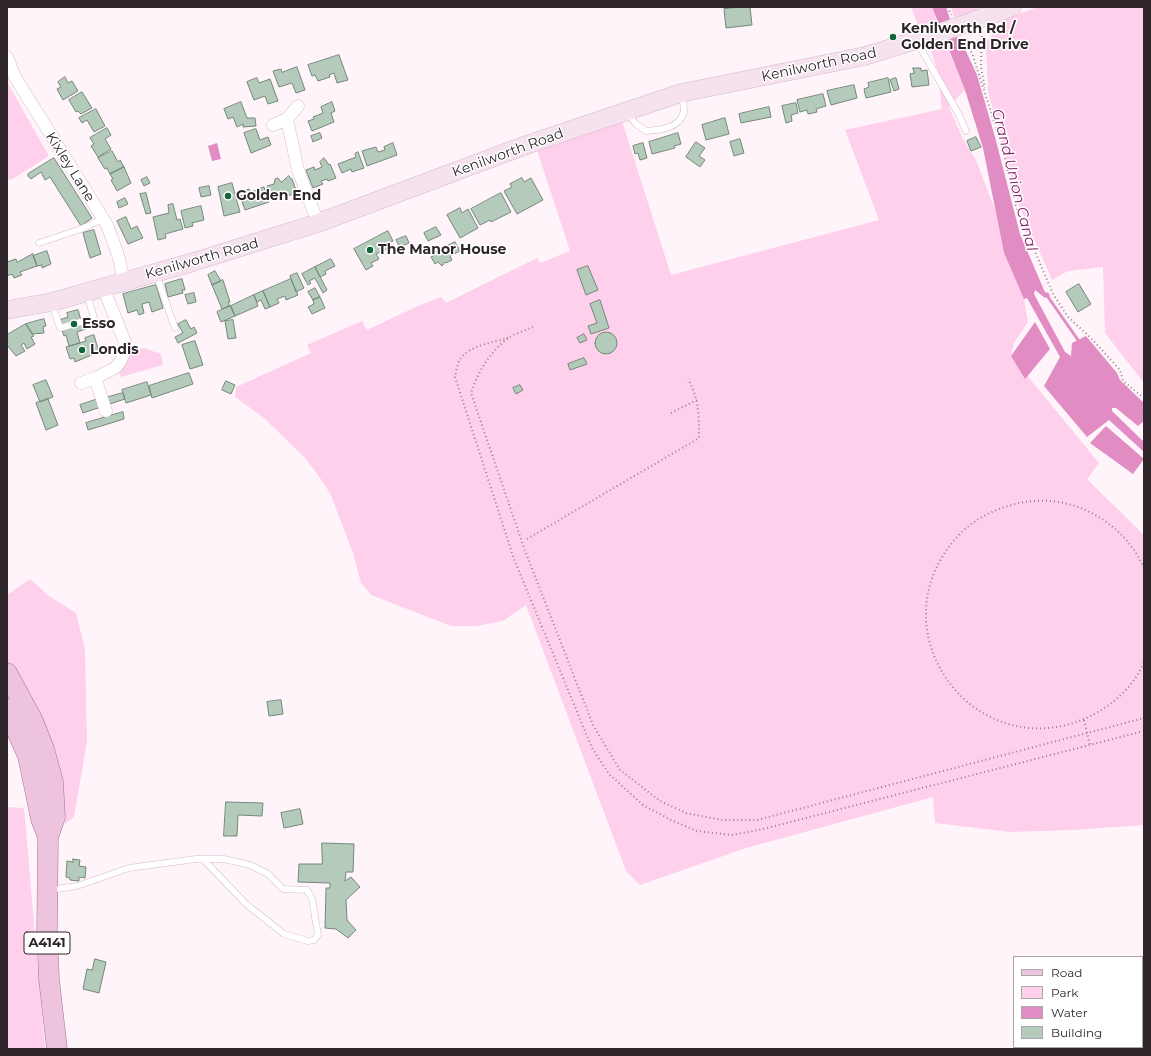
<!DOCTYPE html>
<html>
<head>
<meta charset="utf-8">
<style>
	body { margin:0 }
	#map { position:relative; width:1151px; height:1056px; overflow:hidden; background:#fef4fa; font-family:Montserrat,sans-serif }
	canvas { display:block }
	.frame { position:absolute; inset:0; border:8px solid #2e252a; pointer-events:none }
	.legend { position:absolute; left:1013px; top:956px; width:130px; height:92px; box-sizing:border-box; background:#fff; border:1px solid #aba8aa; margin:0; padding:5px 7px; list-style:none; font-size:12px; color:#2e252a }
	.legend li { display:flex; align-items:center; gap:8px; height:20px }
	.legend b { width:20px; border:1px solid #aba8aa }
</style>
</head>
<body>
<div id="map">
<canvas width="1151" height="1056"></canvas>
<div class="frame"></div>
<ul class="legend">
<li><b style="height:5px;background:#eec3de"></b>Road</li>
<li><b style="height:11px;background:#fed0ec"></b>Park</li>
<li><b style="height:11px;background:#e18cc3"></b>Water</li>
<li><b style="height:11px;background:#b4caba"></b>Building</li>
</ul>
</div>
<script>
const g = document.querySelector('canvas').getContext('2d');
g.lineJoin = 'round';
function fill(path, color) { g.fillStyle = color; g.fill(path, 'evenodd'); }
function stroke(path, color, width, dash) { g.strokeStyle = color; g.lineWidth = width; g.lineCap = dash ? 'butt' : 'round'; g.setLineDash(dash || []); g.stroke(path); }
function label(font, color, halo, rows, align = 'center') {
  g.font = font + ' Montserrat,sans-serif'; g.lineWidth = 3; g.setLineDash([]); g.textBaseline = 'middle'; g.strokeStyle = halo; g.fillStyle = color; for (const [text, x, y, turn = 0] of rows) {
    g.save(); g.translate(x, y); g.rotate((+turn || 0) * Math.PI / 180); g.textAlign = isNaN(turn) ? turn : align; if (halo) g.strokeText(text, 0, 0); g.fillText(text, 0, 0); g.restore();
  }
}
fill(new Path2D(`
	M911,7h21l5,16 -17,8z
	M951,7h26l3,6 -25,8z
	M1038,7h106v376l-39,-50 -2,-66 -35,4 -16,9 -34,-77 -30,-112 -2,-48 19,-24z
	M945,41l20,49 -16,17 13,30 14,23 19,50 9,43 20,46 4,23 -14,21 -3,13 88,107 -12,16 57,56v290l-72,5 -62,2 -75,-9 -2,-26 -187,51 -106,37 -14,-14 -100,-266 -23,16 -26,5h-26l-80,-31 -10,-12 -8,-30 -23,-60 -14,-21 -13,-16 -39,-38 -29,-21 1,-10 75,-34 -4,-8 55,-24 5,9 51,-24 23,-9 5,6 91,-45 3,5 30,-12 -34,-104 86,-26 49,154 208,-55 -34,-90 97,-21 -4,-36 -9,-29z
	M7,82l42,74 -38,24 -4,-1z
	M144,348l17,6 2,11 -42,12 -2,-6 13,-20z
	M30,579l19,17 27,17 9,36 2,92 -13,76 -9,7 -7,-53 -17,-43 -34,-66v-67z
	M7,807l17,1 21,241h-38z`), '#fed0ec');
fill(new Path2D(`
	M932,7h14l9,27 10,15 12,26 18,62 25,97 24,56 2,3 2,-1 2,4 -5,2 -10,-8 -1,4 31,58 6,4 1,-13 14,-7 31,37 3,7 24,23v18l-6,5 -22,-18h-4v3l32,31v10l-35,-32 -22,17 -43,-51 16,-29 -33,-59 -3,1 -20,-46 -21,-105 -18,-58z
	M217,143l4,16 -9,2 -4,-15z
	M1035,322l15,27 -25,30 -14,-23z
	M1106,426l38,33 -11,15 -43,-31z`), '#e18cc3');
stroke(new Path2D(`
	M1048,297l30,43`), '#e18cc3', 3);
const building = new Path2D(`
	M741,7h9l2,18 -26,3 -2,-19z
	M339,55l9,25 -11,3 -3,-10 -5,2 1,2 -12,4 -3,-6 -3,1 -4,-11z
	M297,67l8,23 -9,3 -4,-10 -13,4 -6,-16 8,-2 1,3z
	M913,68h8v3l6,-1 2,15 -17,2 -2,-13 4,-1z
	M65,77l3,6 4,-2 6,10 -15,9 -6,-11 4,-2 -3,-5z
	M257,78l2,5 11,-4 8,22 -10,3 -3,-8 -11,4 -7,-18z
	M888,78l3,14 -25,6 -2,-9 5,-2 -1,-4z
	M896,78l3,11 -5,2 -4,-11z
	M854,85l3,13 -26,7 -4,-14z
	M82,92l10,16 -11,6 -3,-3 -2,1 -7,-12z
	M823,94l3,12 -10,3 1,3 -9,2 -1,-4 -7,2 -3,-12z
	M241,102l6,16h8l1,8 -13,1v-3l-6,3 -4,-10 -5,2 -4,-10z
	M332,102l3,9 -4,2 3,9 -22,9 -4,-10 6,-2 -1,-2 10,-4 -2,-6z
	M796,103l2,10 -7,2 1,6 -6,2 -4,-17z
	M769,107l2,10 -30,6 -2,-9z
	M96,109l9,17 -11,6 -7,-12 -5,3 -3,-5z
	M725,118l4,16 -23,6 -4,-15z
	M107,128l4,7 -6,4 6,10 -13,8 -7,-11 3,-2 -4,-6z
	M256,129l4,11 8,-3 3,8 -20,8 -7,-20z
	M320,133l2,5 -9,4 -2,-6z
	M678,133l3,11 -7,2 1,2 -23,6 -3,-12z
	M976,137l5,10 -10,4 -4,-10z
	M740,139l4,14 -10,3 -4,-14z
	M696,142l9,6 -6,8 6,4 -5,7 -14,-10z
	M393,143l4,12 -30,11 -5,-15 14,-4 2,5 7,-2 -1,-3z
	M643,143l4,15 -7,2 -2,-7 -3,1 -2,-8z
	M112,151l6,11 2,-2 4,7 -14,7 -3,-6 -2,1 -7,-11z
	M358,152l6,16 -12,4 -1,-3 -9,4 -4,-9 18,-7 -1,-3z
	M54,158l38,60 -11,8 -31,-49 -5,3 -4,-8 -10,7 -3,-3v-2z
	M324,158l5,7 1,-1 6,14 -8,3 -1,-2 -6,2 2,3 -10,4 -7,-18 8,-3 1,3 7,-3 -2,-5z
	M124,167l7,16 -14,8 -6,-11 2,-1 -3,-5z
	M289,176l2,3h1l5,14 -10,3 -1,-2 -13,7 -6,-15 7,-2 1,-5 3,-1 3,4z
	M147,177l3,6 -6,3 -3,-6z
	M522,178l2,4 7,-4 12,22 -26,14 -13,-23 8,-4 -2,-3z
	M232,183l8,29 -16,4 -6,-29z
	M209,186l2,9 -10,2 -2,-9z
	M264,187l5,15 -24,8 -5,-14 6,-2v-4l3,-1 2,3z
	M146,193l5,20 -5,1 -6,-20z
	M501,193l10,19 -20,10 -1,-2 -10,5 -9,-16z
	M125,198l3,6 -9,4 -2,-6z
	M173,204l4,16 3,-1 3,10 -18,5 1,4 -8,2 -5,-23 16,-4 -1,-8z
	M201,206l3,14 -12,3 1,3 -8,2 -4,-17z
	M460,208l2,5 6,-4 10,19 -18,10 -13,-23z
	M126,217l5,12 6,-3 6,12 -15,6 -11,-23z
	M436,227l5,8 -13,6 -4,-8z
	M94,230l7,24 -11,4 -7,-25z
	M388,231l5,10 -4,2 1,4 -14,7 3,5 -8,4 2,3 -7,4 -12,-21z
	M406,236l3,7 -9,4 -4,-7z
	M455,242l5,9 -10,5 2,4 -6,3 -1,-1 -3,4 -4,-4 -3,2 -4,-7 4,-2 -1,-2z
	M47,251l4,13 -9,4v-3l-5,1 -4,-10z
	M33,254l4,12 -17,6 2,3 -8,3 -2,-4 -5,2v-14l9,-3 1,3z
	M331,259l4,7 -10,5 1,3 -6,3 -5,-10z
	M588,266l10,24 -12,5 -9,-25z
	M315,267l12,23 -4,3 -8,-15 -6,3 2,2 -3,2 -6,-11z
	M215,271l6,10 -9,4 -4,-10z
	M297,273l7,15 -8,4 -6,-16z
	M182,279l3,11h-3l1,3 -15,4 -3,-13z
	M291,279l7,16 -12,5 -1,-4 -8,3 2,4 -9,4 -7,-16z
	M223,280l7,22h-2l2,4 -8,3 -10,-24z
	M1079,284l12,20 -13,8 -12,-20z
	M156,285l7,23 -11,4 -3,-10 -7,2 2,9 -5,2 -2,-5 -9,3 -5,-19z
	M315,288l5,9 -7,3 -5,-8z
	M263,291l7,16 -5,2 -4,-9 -4,2 -3,-7z
	M194,293l2,9 -8,2 -3,-9z
	M254,295l4,11 -23,10 -4,-10z
	M320,297l5,11 -13,6 -4,-7 6,-3 -1,-4z
	M600,300l9,28 -18,6 -3,-8 9,-3 -7,-19z
	M230,306l5,10 -14,6 -4,-10z
	M78,310l3,10 5,-2 3,10 -12,4 3,11 -11,3 -3,-11 -2,1 -5,-16 9,-3 -1,-4z
	M44,319l2,7 -3,1 1,6 -12,1 -6,-10z
	M186,320l5,9 3,-2 3,6 -19,10 -3,-6 8,-4 -5,-9z
	M233,320l3,18 -8,1 -3,-18z
	M26,324l8,12 -3,1 4,7 -8,5 -3,-6 -3,2 4,6 -9,5 -9,-11v-10z
	M595 343a11 11 0 1 1 22 0a11 11 0 1 1-22 0Z
	M584,334l3,6 -7,3 -3,-5z
	M94,335l5,17 -24,10 -1,-4 -4,1 -4,-12 20,-6 -1,-3z
	M195,341l8,24 -13,4 -8,-24z
	M584,358l3,6 -17,6 -2,-6z
	M189,373l4,11 -41,14 -3,-12z
	M46,380l7,17 -13,5 -7,-17z
	M226,381l9,4 -4,9 -9,-4z
	M147,382l4,13 -25,8 -4,-13z
	M520,385l3,5 -7,4 -3,-6z
	M123,393l2,6 -18,6 -2,-7z
	M48,399l10,26 -12,5 -10,-27z
	M98,399l3,8 -18,6 -3,-8z
	M123,412l1,7 -36,11 -2,-7z
	M281,700l2,14 -14,2 -2,-14z
	M226,802l37,1 -1,13 -24,-1 -1,21h-13z
	M300,809l3,15 -19,4 -3,-15z
	M322,843l32,1 -1,28h-7l-1,9 6,-4 9,10 -14,13 1,20 9,10 -8,8 -12,-9 -11,-1 1,-40h4v-5l-32,-1 1,-18h23z
	M73,859l7,1 -1,6 7,1 -1,11 -6,-1v4l-9,-1v-2l-4,-1 1,-16 6,1z
	M95,959l11,3 -7,31 -16,-4 4,-20 5,1z`);
fill(building, '#b4caba');
stroke(building, '#748879', 1);
const service = new Path2D(`
	M917,42l41,71 8,18
	M628,114l8,10 10,7c14,-1 36,-3 38,-21 0,-5 -2,-11 -3,-16
	M39,243l42,-14 22,-10
	M156,274l19,54
	M52,304l8,24 34,-10 -7,-24
	M50,890l27,-4 52,-18 67,-9h28l26,6 18,9 15,15 24,1 5,9 6,36 -4,5 -6,1 -24,-7 -38,-30 -43,-45`);
const minor = new Path2D(`
	M7,57l8,20 92,148 11,30 6,26
	M287,119l11,51 20,53
	M273,125l14,-6 11,-13
	M95,378l20,-10 5,-6 4,-9 1,-11 -22,-55
	M81,383l14,-5 11,33`);
const secondary = new Path2D(`
	M971,22l41,-15
	M7,310l45,-8 138,-39 128,-40 211,-79 152,-51 184,-37 71,-22`);
const primary = new Path2D(`
	M7,673l25,46 12,30 9,33 2,35 -7,20 -1,96 2,46 8,70
	M7,709l21,47 13,63 7,18`);
stroke(service, '#d3bcca', 7);
stroke(minor, '#d3bcca', 13);
stroke(secondary, '#d3bcca', 19);
stroke(primary, '#a37291', 21);
stroke(new Path2D(`
	M948,7l3,8
	M982,32l-1,35 4,21
	M961,39l11,14 30,93 13,58 38,90 15,23 23,21 29,32 3,11 21,17
	M533,327c-8,4 -19,6 -26,12 -18,14 -29,33 -36,54l53,155 69,177 27,45 40,31 26,12 36,7h35l387,-102
	M508,338c-16,5 -40,7 -49,23 -2,5 -3,11 -4,16l59,182 78,189 17,26 34,31 28,15 26,11 35,4 31,-6 381,-98
	M671,413l26,-13
	M527,539l172,-101c0,-22 0,-39 -11,-59
	M1144,568c-16,-37 -54,-64 -94,-67 -24,-2 -48,5 -68,16 -16,9 -28,22 -38,37 -56,87 27,198 126,170 31,-9 62,-32 74,-62
	M1084,720l6,25`), '#8e848a', 2, [1, 3]);
stroke(service, '#fff', 6);
stroke(minor, '#fff', 12);
stroke(secondary, '#f6e1ee', 18);
stroke(primary, '#eec3de', 20);
const secondaryBridge = new Path2D(`
	M936,34l35,-12`);
stroke(secondaryBridge, '#d3bcca', 19, []);
stroke(secondaryBridge, '#f6e1ee', 18);
for (const [x, y, r, color] of [
	[893,37,4,"#126739"],
	[228,196,4,"#126739"],
	[370,250,4,"#126739"],
	[74,324,4,"#126739"],
	[82,350,4,"#126739"]
]) { const dot = new Path2D(); dot.arc(x, y, r, 0, 2 * Math.PI); g.fillStyle = color; g.fill(dot); stroke(dot, '#fff', 1.5); }
for (const [x, y, w] of [
	[47,943,46]
]) { const box = new Path2D(); box.roundRect(x - w / 2, y - 11, w, 22, 3); g.fillStyle = '#fff'; g.fill(box); stroke(box, '#2e252a', 1); }
label('bold 13px', '#2e252a', null, [
	["A4141",47,943]
]);
label('bold 14px', '#2e252a', '#fff', [
	["Kenilworth Rd /",901,29],
	["Golden End Drive",901,45],
	["Golden End",236,196],
	["The Manor House",378,250],
	["Esso",82,324],
	["Londis",90,350]
], 'left');
label('14px', '#2e252a', '#fff', [
	["Kenilworth Road",819,65,-12],
	["Kenilworth Road",508,153,-20],
	["Kixley Lane",70,167,58],
	["Kenilworth Road",202,259,-16]
]);
label('italic 15px', '#85236a', '#fff', [
	["Grand Union Canal",1014,180,76]
]);
</script>
</body>
</html>
